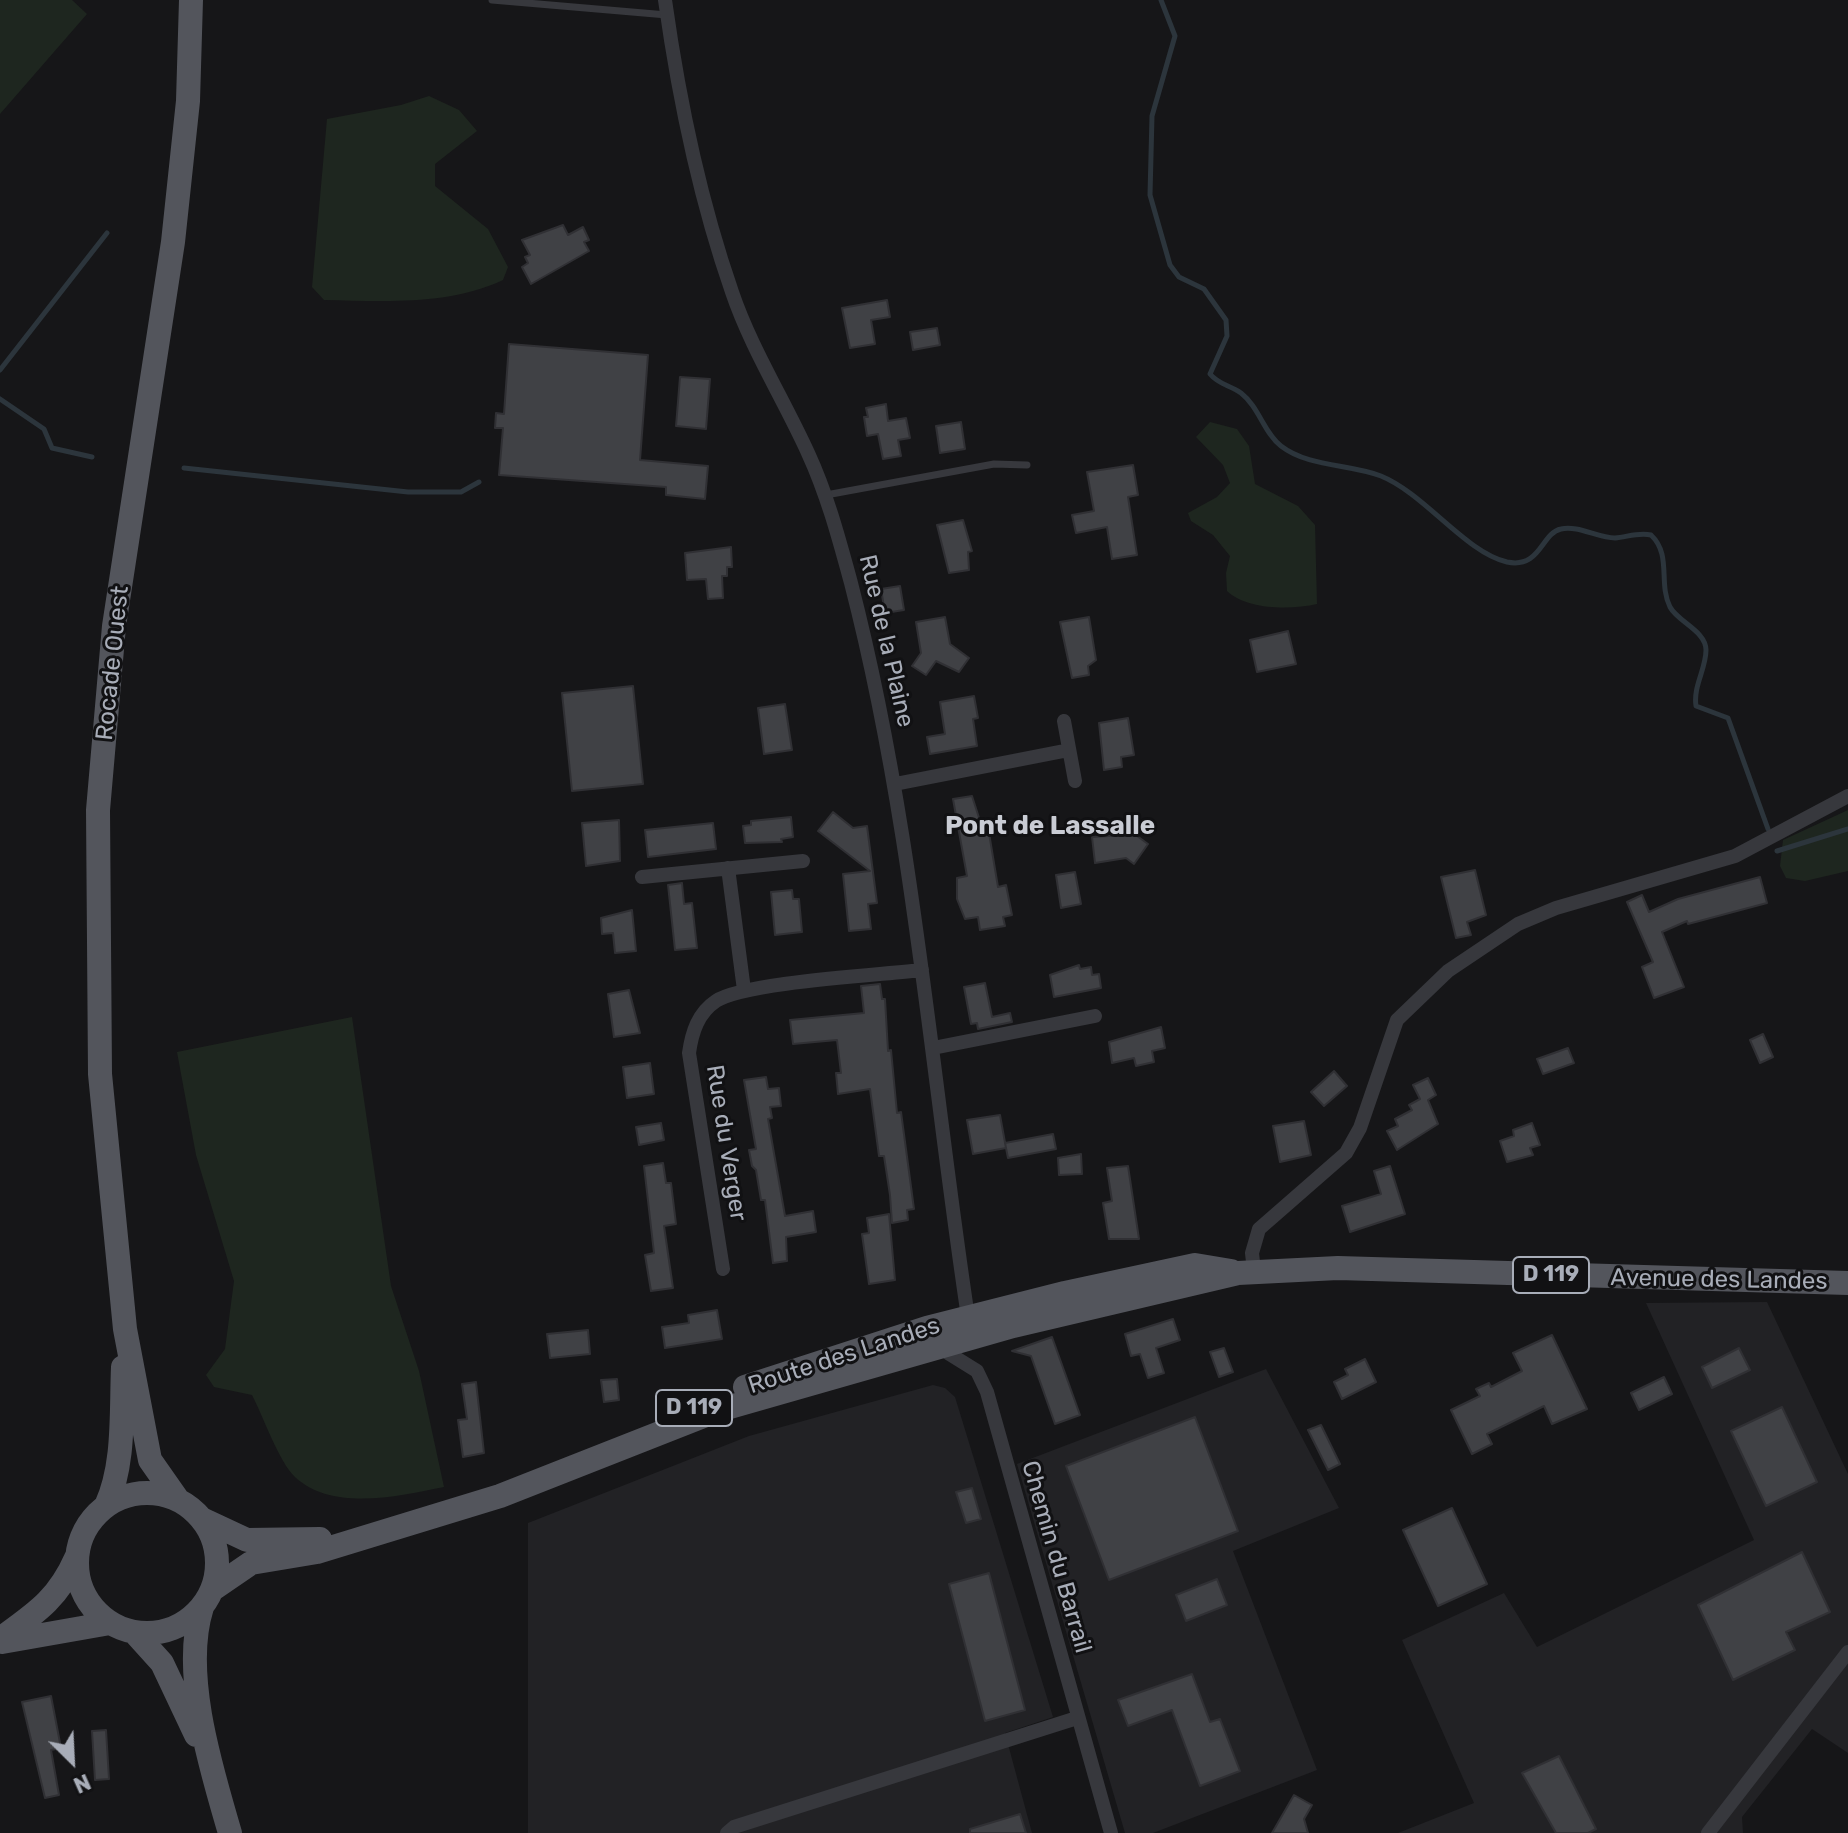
<!DOCTYPE html>
<html>
<head>
<meta charset="utf-8">
<style>
	body { margin:0 }
	#map { position:relative; width:1848px; height:1833px; overflow:hidden; background:#161618; font-family:Rubik,sans-serif }
	canvas { display:block }
	.north { position:absolute; left:32px; top:1721px; width:80px; height:80px; -webkit-text-stroke:6px #111113; paint-order:stroke; rotate:156deg; font-size:22px; font-weight:700; line-height:32px; text-align:center; color:#a8adb8 }
	.north::after { content:''; display:block; margin:auto; width:28px; height:36px; background:#a8adb8; clip-path:polygon(50% 0,100% 100%,50% 72%,0 100%) }
</style>
</head>
<body>
<div id="map">
<canvas width="1848" height="1833"></canvas>
<div class="north">N</div>
</div>
<script>
const g = document.querySelector('canvas').getContext('2d');
g.lineJoin = 'round';
function fill(path, color) { g.fillStyle = color; g.fill(path, 'evenodd'); }
function stroke(path, color, width, dash) { g.strokeStyle = color; g.lineWidth = width; g.lineCap = dash ? 'butt' : 'round'; g.setLineDash(dash || []); g.stroke(path); }
function label(font, color, halo, rows, align = 'center') {
  g.font = font + ' Rubik,sans-serif'; g.lineWidth = 6; g.setLineDash([]); g.textBaseline = 'middle'; g.strokeStyle = halo; g.fillStyle = color; for (const [text, x, y, turn = 0] of rows) {
    g.save(); g.translate(x, y); g.rotate((+turn || 0) * Math.PI / 180); g.textAlign = isNaN(turn) ? turn : align; if (halo) g.strokeText(text, 0, 0); g.fillText(text, 0, 0); g.restore();
  }
}
fill(new Path2D(`
	M1767,1302l81,172v279l-36,-24 -70,88 1,16h-345l76,-30 -72,-163 102,-47 33,54 217,-107 -108,-237z
	M1266,1369l73,139 -106,43 84,219 -164,63h-28l-108,-369z
	M933,1385l12,3 10,9 98,320 -48,16 27,100h-504v-310l221,-87z`), '#222225');
fill(new Path2D(`
	M0,0h72l15,14 -87,100z
	M429,96l30,14 18,21 -42,33v22l53,43 20,38 -5,13c-56,26 -119,21 -179,20l-12,-13 15,-168 74,-14z
	M1210,422l27,7 12,17 6,38 43,22 17,19 2,79c-26,6 -70,6 -90,-13l-1,-18 4,-17 -17,-21 -22,-14 -3,-8 29,-16 13,-14 -7,-18 -27,-28z
	M1848,810v61l-43,10 -19,-3 -6,-12 3,-26z
	M352,1017l39,269 28,85 25,116c-44,9 -112,25 -149,-10 -16,-15 -32,-61 -43,-82l-38,-8 -8,-12 19,-26 9,-68 -38,-126 -19,-103z`), '#1e261f');
stroke(new Path2D(`
	M1161,0l14,36 -23,80 -2,79 20,70 9,12 25,12 22,31 1,16 -17,38c9,11 20,11 31,19 18,14 23,40 40,53 27,21 69,18 100,30 44,18 84,76 126,86 34,7 34,-29 54,-33 17,-4 37,9 54,9 12,-1 24,-6 36,-3 21,20 7,48 19,72 8,15 36,24 36,43 0,19 -13,36 -10,56l32,12 40,111
	M0,370l107,-137
	M0,399l44,30 8,19 40,9
	M184,468l224,24h53l18,-10
	M1777,851l71,-22`), '#2c353c', 5);
const building = new Path2D(`
	M563,225l5,10 15,-8 6,13 -5,2 5,9 -58,33 -9,-17 6,-4 -3,-6 5,-2 -8,-15z
	M887,300l3,17 -19,3 4,24 -25,4 -8,-40z
	M937,328l3,17 -27,5 -3,-18z
	M509,344l139,11 -8,105 68,6 -3,33 -39,-4v-8l-167,-12 4,-47h-8l1,-15 8,1z
	M680,377l30,2 -4,50 -30,-3z
	M886,404l2,17 18,-3 4,20 -12,2 3,16 -18,3 -5,-25 -11,2 -3,-19h4l-2,-9z
	M961,422l4,27 -25,4 -4,-27z
	M1133,465l5,30 -10,2 9,58 -25,4 -5,-32 -31,6 -4,-18 22,-4 -7,-39z
	M963,520l9,31 -4,1 1,18 -20,3 -12,-48z
	M731,547l1,20h-5v9h-5l1,22 -15,1 -2,-20 -19,1 -2,-27z
	M900,586l4,24 -19,3 -4,-24z
	M945,617l5,27 19,14 -10,14 -23,-11 -10,14 -14,-9 9,-13 -5,-31z
	M1089,617l7,43 -8,6 1,9 -17,3 -12,-56z
	M1288,631l8,33 -39,8 -7,-32z
	M633,686l10,98 -71,7 -10,-98z
	M974,696l4,22 -5,1 4,27 -47,8 -3,-17 18,-3 -5,-32z
	M785,704l7,46 -28,4 -6,-46z
	M1128,718l6,37 -13,2 1,10 -18,3 -5,-47z
	M972,796l9,28 7,3 10,60 8,-2 6,30 -9,2 2,9 -25,4 -2,-13 -13,2 -8,-20v-21l10,-2 -14,-77z
	M833,812l20,16 14,-2 10,77 -9,1 3,25 -22,2 -6,-57 27,-3 -52,-40z
	M791,817l2,20 -12,2 1,3 -37,1 -2,-17 8,-1v-4z
	M619,820l1,41 -34,5 -4,-43z
	M713,823l3,26 -68,8 -3,-27z
	M1129,830l19,14 -14,20 -8,-6 -31,5 -3,-26 33,-2z
	M1475,870l11,45 -19,7 4,13 -15,3 -15,-61z
	M1075,872l6,32 -20,4 -5,-33z
	M1760,877l7,26 -79,21 -1,-3 -25,11 22,55 -30,11 -12,-31 11,-5 -26,-60 15,-7 7,17 29,-13z
	M682,883l2,21 8,-1 5,45 -22,2 -7,-65z
	M792,890l1,9h6l3,33 -27,3 -4,-43z
	M632,910l4,41 -21,2 -2,-20 -11,1 -1,-16z
	M1079,965l1,4 11,-2 1,8 7,-1 2,14 -47,9 -4,-22z
	M985,983l7,34 18,-4 2,9 -34,7 -1,-6 -6,1 -7,-37z
	M880,984l2,15h3l3,52 3,-1 6,63 4,-1 13,97 -7,1 1,10 -16,3 -2,-28 -6,-39h-5l-9,-67 -32,5 -2,-21h5l-4,-33 -44,4 -3,-24 74,-7 -3,-27z
	M629,990l11,43 -26,4 -6,-43z
	M1161,1027l4,21 -13,3 2,11 -18,4 -2,-8 -22,5 -3,-21z
	M1763,1034l10,23 -13,6 -10,-23z
	M1568,1048l6,15 -31,11 -6,-15z
	M650,1063l4,31 -27,4 -4,-31z
	M1334,1071l13,15 -23,20 -13,-14z
	M766,1077l2,12 11,-1 2,18 -11,1 2,11 -4,1 17,97 28,-5 3,21 -30,5 1,24 -14,2 -8,-63h-4l-5,-30 -4,-4 -3,-16 7,-1 -12,-69z
	M1428,1078l8,17 -8,5 10,24 -41,26 -10,-19 11,-5 -3,-7 17,-9 -3,-5 11,-6 -7,-14z
	M1000,1115l6,33 -33,6 -6,-34z
	M1304,1121l7,34 -31,7 -7,-36z
	M661,1123l3,17 -25,5 -3,-18z
	M1532,1123l8,22 -10,3 3,7 -26,7 -7,-21 14,-5 -1,-6z
	M1053,1134l3,15 -48,9 -3,-15z
	M1081,1154l1,20 -23,1 -1,-17z
	M663,1163l3,20h5l5,41 -12,2 9,62 -22,3 -6,-36 9,-2 -10,-87z
	M1128,1166l11,73h-30l-6,-36 9,-2 -5,-33z
	M1390,1166l15,48 -55,18 -8,-26 39,-12 -7,-23z
	M889,1214l6,66 -26,4 -7,-50 7,-1 -2,-15z
	M717,1310l5,29 -57,9 -3,-21 27,-4 -1,-8z
	M1173,1319l7,21 -24,8 8,25 -16,5 -8,-24 -9,2 -6,-22z
	M588,1330l2,24 -40,4 -3,-24z
	M1552,1335l35,74 -35,15 -8,-18 -57,28 5,10 -20,10 -21,-44 29,-14 -4,-7 13,-6 2,4 31,-16 -9,-18z
	M1052,1337l28,78 -25,9 -24,-68 -19,-5z
	M1224,1348l9,24 -14,5 -9,-25z
	M1739,1348l11,22 -38,18 -10,-21z
	M1365,1359l11,23 -34,17 -8,-17 14,-7 -3,-6z
	M1664,1377l8,17 -33,16 -8,-17z
	M617,1379l2,21 -15,2 -3,-22z
	M476,1382l8,71 -21,4 -5,-37 9,-1 -5,-35z
	M1782,1407l35,75 -51,24 -35,-75z
	M1195,1417l43,114 -129,49 -43,-114z
	M1321,1425l19,39 -12,6 -20,-40z
	M972,1488l9,31 -15,4 -10,-31z
	M1452,1508l35,76 -49,22 -35,-76z
	M1802,1552l28,60 -44,20 9,18 -62,30 -35,-75z
	M989,1573l36,137 -40,11 -36,-137z
	M1217,1579l10,26 -41,16 -10,-26z
	M1192,1674l18,48 10,-3 20,52 -40,15 -28,-76 -44,16 -10,-26z
	M51,1696l10,52 -10,2 8,45 -14,3 -23,-96z
	M106,1730l3,49 -14,1 -3,-49z
	M1559,1756l37,73 -8,4h-32l-34,-60z
	M1294,1795l18,10 -8,14 4,14h-36z
	M1020,1814l6,19h-56v-4z`);
fill(building, '#404145');
stroke(building, '#303034', 2);
stroke(new Path2D(`
	M492,0l175,15
	M826,495l168,-31 33,1`), '#37383d', 7);
stroke(new Path2D(`
	M665,0c14,100 34,197 67,292 19,56 52,108 76,161 19,41 31,86 43,130 62,240 80,489 117,734l-3,4
	M1064,721l11,60
	M895,784l174,-34
	M728,868l16,122
	M642,877l161,-16
	M933,1048l162,-32
	M723,1269l-34,-216c3,-21 9,-40 27,-52 29,-19 164,-26 206,-31
	M1254,1271l-2,-18 7,-24 87,-76 14,-25 37,-108 51,-49 70,-47 38,-16 179,-52 113,-60
	M946,1343l2,10 29,18 10,21 124,441
	M727,1833l7,-6 343,-109
	M1708,1833l140,-181`), '#37383d', 14);
stroke(new Path2D(`
	M745,1387l182,-59 138,-35 130,-28 36,6
	M77 1563a70 70 0 1 1 140 0a70 70 0 1 1-140 0Z
	M178,1500l-28,-40 -25,-131 -25,-255 -2,-264 16,-184 59,-384 15,-141 3,-101
	M106,1506c19,-42 15,-93 17,-139
	M202,1519l45,21 73,-1
	M213,1589l38,-26 66,-11 183,-56 216,-85 297,-85 225,-53 100,-5 510,15
	M202,1607c-21,66 9,161 28,226
	M134,1632l28,31 34,72
	M0,1639c36,-26 58,-40 76,-81
	M2,1642l108,-19`), '#53555c', 24);
for (const [x, y, w] of [
	[1551,1275,76],
	[694,1408,76]
]) { const box = new Path2D(); box.roundRect(x - w / 2, y - 18, w, 36, 6); g.fillStyle = '#111113'; g.fill(box); stroke(box, '#a8adb8', 2); }
label('bold 22px', '#a8adb8', null, [
	["D 119",1551,1275],
	["D 119",694,1408]
]);
label('24px', '#a8adb8', '#111113', [
	["Rue de la Plaine",886,641,77],
	["Rocade Ouest",113,663,-84],
	["Rue du Verger",726,1143,81],
	["Avenue des Landes",1719,1280,1],
	["Route des Landes",844,1356,-18],
	["Chemin du Barrail",1056,1557,74]
]);
label('bold 26px', '#c9ccd4', '#111113', [
	["Pont de Lassalle",1050,826]
]);
</script>
</body>
</html>
